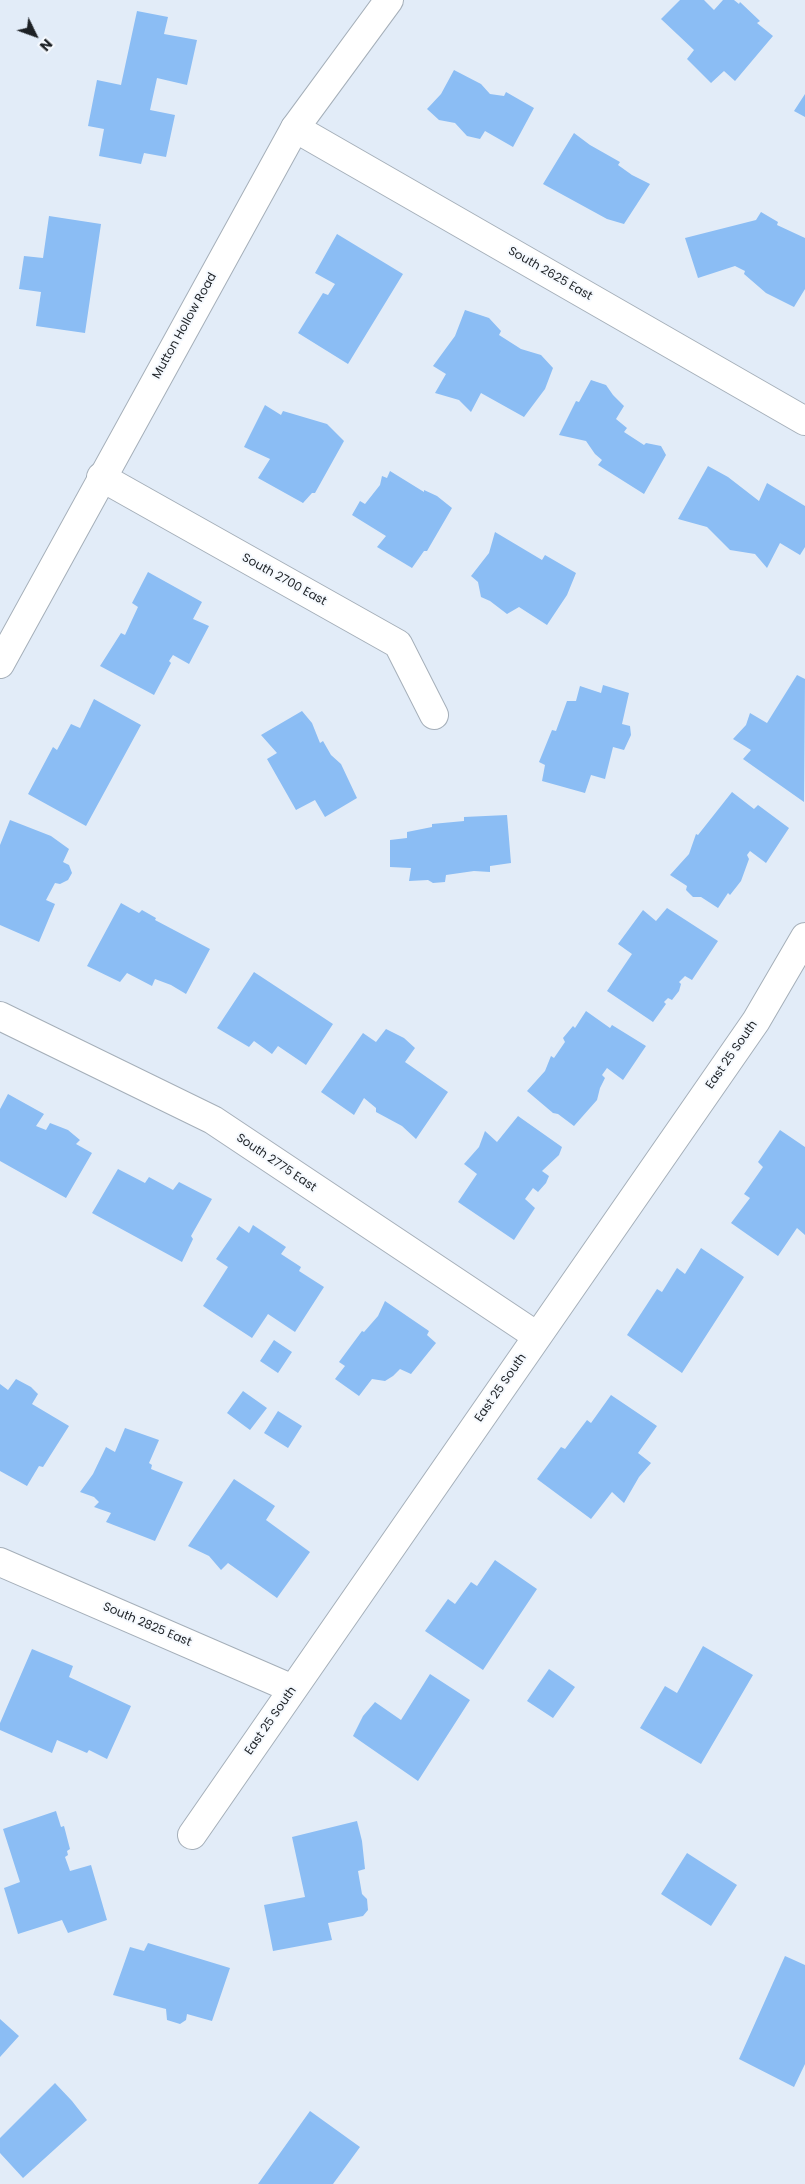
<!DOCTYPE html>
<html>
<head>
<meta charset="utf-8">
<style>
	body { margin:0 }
	#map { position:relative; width:805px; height:2184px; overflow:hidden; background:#e2ecf8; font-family:Poppins,sans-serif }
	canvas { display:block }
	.north { position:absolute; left:10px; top:10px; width:50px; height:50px; -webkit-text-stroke:4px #f5f9fe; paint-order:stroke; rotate:132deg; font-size:14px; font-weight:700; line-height:20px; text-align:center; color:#1d2125 }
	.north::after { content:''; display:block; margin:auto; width:18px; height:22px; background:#1d2125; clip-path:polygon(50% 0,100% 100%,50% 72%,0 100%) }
</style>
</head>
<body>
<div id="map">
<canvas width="805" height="2184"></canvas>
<div class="north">N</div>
</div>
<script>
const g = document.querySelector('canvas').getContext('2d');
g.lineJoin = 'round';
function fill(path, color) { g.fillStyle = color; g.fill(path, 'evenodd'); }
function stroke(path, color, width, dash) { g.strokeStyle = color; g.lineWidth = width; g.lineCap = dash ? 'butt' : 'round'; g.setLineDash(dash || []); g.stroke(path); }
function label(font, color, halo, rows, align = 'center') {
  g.font = font + ' Poppins,sans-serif'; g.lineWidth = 4; g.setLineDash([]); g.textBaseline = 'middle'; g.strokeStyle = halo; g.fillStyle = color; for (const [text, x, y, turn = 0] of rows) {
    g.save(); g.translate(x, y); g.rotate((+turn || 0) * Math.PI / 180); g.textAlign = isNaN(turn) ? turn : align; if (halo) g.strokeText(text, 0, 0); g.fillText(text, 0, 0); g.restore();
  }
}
fill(new Path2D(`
	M680,0h24l10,10 9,-10h11l5,4 1,-2 20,19 -3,2 16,13 -38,45 -11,-10 -13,12 -24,-24 7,-9 -33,-31z
	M137,11l31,6 -4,17 33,6 -10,45 -30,-7 -7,32 25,5 -9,42 -22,-4 -3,11 -42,-8 5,-27 -16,-3 9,-46 24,5z
	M454,70l27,14 9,10 14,2 2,-4 28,16 -21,39 -28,-16 -5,8 -13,-3 -12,-13 -16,-3 -12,-11 14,-15z
	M805,94v23l-11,-6z
	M574,133l16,12 30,17 -2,3 14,10 18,9 -26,40 -17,-5 -64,-35z
	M761,212l17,10 -1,3 28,13v51l-11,18 -28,-14 -22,-19 1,-3 -10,-5 -37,12 -13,-40 71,-18z
	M49,216l52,8 -16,109 -49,-7 5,-34 -22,-3 5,-33 19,2z
	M337,234l66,40 -55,90 -50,-31 25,-40 5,2 7,-11 -20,-11z
	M465,310l24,8 12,13 -2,4 22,14 20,6 12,13 -8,21 -21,28 -43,-24 -10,19 -12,-12 -24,-7 11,-19 -13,-8 22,-30z
	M591,380l15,5 7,10 11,11 -8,13 11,9 -3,4 20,13 2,-2 15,3 5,9 -22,39 -46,-29 4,-5 -7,-6 -9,-13 -27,-6 17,-34 3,1z
	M265,405l16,10 2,-4 44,13 17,17 -29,52h-3l-9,10 -45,-25 12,-19 -26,-12z
	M708,466l20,11 31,24 8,-18 38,23v41l-5,8 -20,-12 -13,25 -12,-14 -25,-4 -23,-23 -29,-8z
	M390,471l34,21v-2l13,6 15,12 -25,43h-3l-12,17 -35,-21 9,-11 -34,-21 8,-14 5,3 15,-19 2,-9 5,2z
	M495,532l47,28 3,-5 31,18 -9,22 -20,30 -28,-18 -12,7 -17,-13 -9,-4 -3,-15 -7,-6 18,-23z
	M148,572l54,30 -9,17 16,7 -20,38 -16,-9 -4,6 2,2 -17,32 -54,-29 21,-33 4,2 13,-28 -6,-4z
	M797,675l8,4 -1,123 -61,-43 8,-9 -18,-11 13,-14 4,-12 17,10z
	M603,685l26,8 -7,31 8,2 1,9 -7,15 -11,-3 -8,32 -14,-4 -6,18 -43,-12 3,-16 -6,-3 13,-32 4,1 11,-30h9l4,-15 21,7z
	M94,699l47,26 -55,101 -58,-32 25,-47 4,3 14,-26 9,4z
	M302,711l10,12 8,20 3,-2 8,14 10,9 16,34 -32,19 -10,-17 -19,10 -29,-51 10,-6 -16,-18z
	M732,792l22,17 4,-4 31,23 -23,35 -16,-12 -3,4 2,4 -8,22 -11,14 -2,-2 -10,15 -17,-11h-8l-7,-7 1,-4 -17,-11 19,-21 7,-20 2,1z
	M507,815l4,48 -21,3v6l-16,-1 -28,4 -1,7 -12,1 -5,-3 -19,1 2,-13 -21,-1v-27l17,-2v-6l25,-5v-3l32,-3v-4z
	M10,820l41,16 18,13 -6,13 6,3 3,8 -4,7 -8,4 -5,-1 -9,17 9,4 -16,38 -39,-17v-80z
	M121,903l18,10 3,-3 14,8 -1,2 55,29 -24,45 -15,-9 -16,-6 -3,7 -25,-13 -7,9 -33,-16z
	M667,908l51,33 -26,39 -7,-4 -6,6 2,2 -2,7 -7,9 -4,-2 -4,4 2,2 -13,18 -46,-31 25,-37 -14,-10 25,-34 13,11z
	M254,972l79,52 -27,41 -28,-19 -6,8 -18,-13 -5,6 -32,-19z
	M586,1011l24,17 2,-3 34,21 -23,34 -16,-12 -5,7 3,3 -5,10 -3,12 -23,26 -16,-12 -5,-1 -26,-22 18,-20 6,-15 3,2 11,-16 -2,-4 10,-12 2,2z
	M386,1029l18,9 11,10 -10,14 43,30 -32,47 -14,-13 -26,-14v-4l-12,-10 -10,17 -33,-23 42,-59 13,9z
	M8,1094l36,20 -8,12 10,4 4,-7 18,7 12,10 -4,4 16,9 -26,45 -66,-37v-52z
	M518,1116l44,31 -3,8 -17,16 7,5 -3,7 -8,9 -5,-4 -8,11 10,9 -21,32 -56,-38 19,-28 -13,-10 15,-17 6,-16 12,11z
	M780,1130l25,17v88l-8,-7 -19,28 -47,-33 19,-25 -6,-4 19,-27 -5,-5z
	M118,1169l27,14 4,-6 24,13 6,-8 33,17 -21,37 2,3 -11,23 -90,-49z
	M253,1225l33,22 -5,7 20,13 -2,4 25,16 -29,45 -27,-18 -16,24 -49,-32 25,-39 -12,-8 23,-33 10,7z
	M701,1248l43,29 -62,96 -55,-38 30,-46 5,3 15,-24 8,6z
	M385,1301l44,30 -2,4 9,8 -25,31 -11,-5 -7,7 -8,5 -13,-2 -13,17 -24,-17 10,-13 -6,-4 23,-31 2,1 14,-16z
	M274,1340l18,12 -14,21 -18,-12z
	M16,1379l15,8 7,7 -6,10 37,22 -26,41 -4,-1 -12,20 -27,-15v-87l8,6z
	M243,1391l24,17 -17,22 -23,-17z
	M611,1395l46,31 -19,27 13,10 -12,14 -15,26 -12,-11 -21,27 -54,-40 24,-32 4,2 22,-29 4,3z
	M278,1411l24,15 -14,22 -24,-15z
	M125,1428l34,12 -10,23 3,2 -1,4 32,13 -28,59 -49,-19 5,-9 -17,-6 5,-5 -5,-5 -14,-5 13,-18 13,-27 9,5z
	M234,1479l41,27 -9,14 44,32 -33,46 -49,-35 -7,7 -12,-14 -21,-10z
	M495,1560l42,29 -54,81 -58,-39 23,-32 7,5 16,-22 6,4z
	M703,1646l50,29 -52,89 -61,-36 25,-42 12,7z
	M32,1649l41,17 -4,11 62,29 -24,53 -18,-9 -2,3 -30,-13 -5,13 -52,-23v-7z
	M549,1669l26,18 -22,31 -26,-17z
	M430,1674l40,26 -52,81 -65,-45 10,-20 12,-14 26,18z
	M56,1811l5,16 3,-1 6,23 -3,2 1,4 -3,2 5,14 21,-6 16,55 -39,13 -6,-13 -44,14 -14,-46 16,-6 -17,-53z
	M357,1821l5,20 3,28 -7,2 4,23 5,5 1,11 -5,6 -35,7 4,17 -59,11 -9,-46 41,-8 -13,-60z
	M687,1853l50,32 -26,41 -50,-32z
	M148,1943l82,25 -18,53 -25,-7 -1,6 -6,4 -13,-4 -1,-11 -53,-14 17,-48 14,4z
	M785,1956l20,9v99l-11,23 -55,-28z
	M0,2019l19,17 -19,21z
	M55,2083l17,18 15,19 -64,58 -23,-25v-15z
	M310,2111l50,36 -27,37h-75z`), '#8bbdf4');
const minor = new Path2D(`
	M295,128l510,293
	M101,477l297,167 36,71
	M0,1016l213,104 324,216
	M0,1562l293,127
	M192,1835l564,-814 49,-84`);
const tertiary = new Path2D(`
	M0,664l295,-536 94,-128`);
stroke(minor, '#a5afb9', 30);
stroke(tertiary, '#a5afb9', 30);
stroke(minor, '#fff', 28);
stroke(tertiary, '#fff', 28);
label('12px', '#1d2125', '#f5f9fe', [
	["South 2625 East",550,274,30],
	["Mutton Hollow Road",185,326,-61],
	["South 2700 East",284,580,29],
	["East 25 South",732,1055,-55],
	["South 2775 East",276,1163,34],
	["East 25 South",501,1388,-55],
	["South 2825 East",147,1625,23],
	["East 25 South",271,1721,-55]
]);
</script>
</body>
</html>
